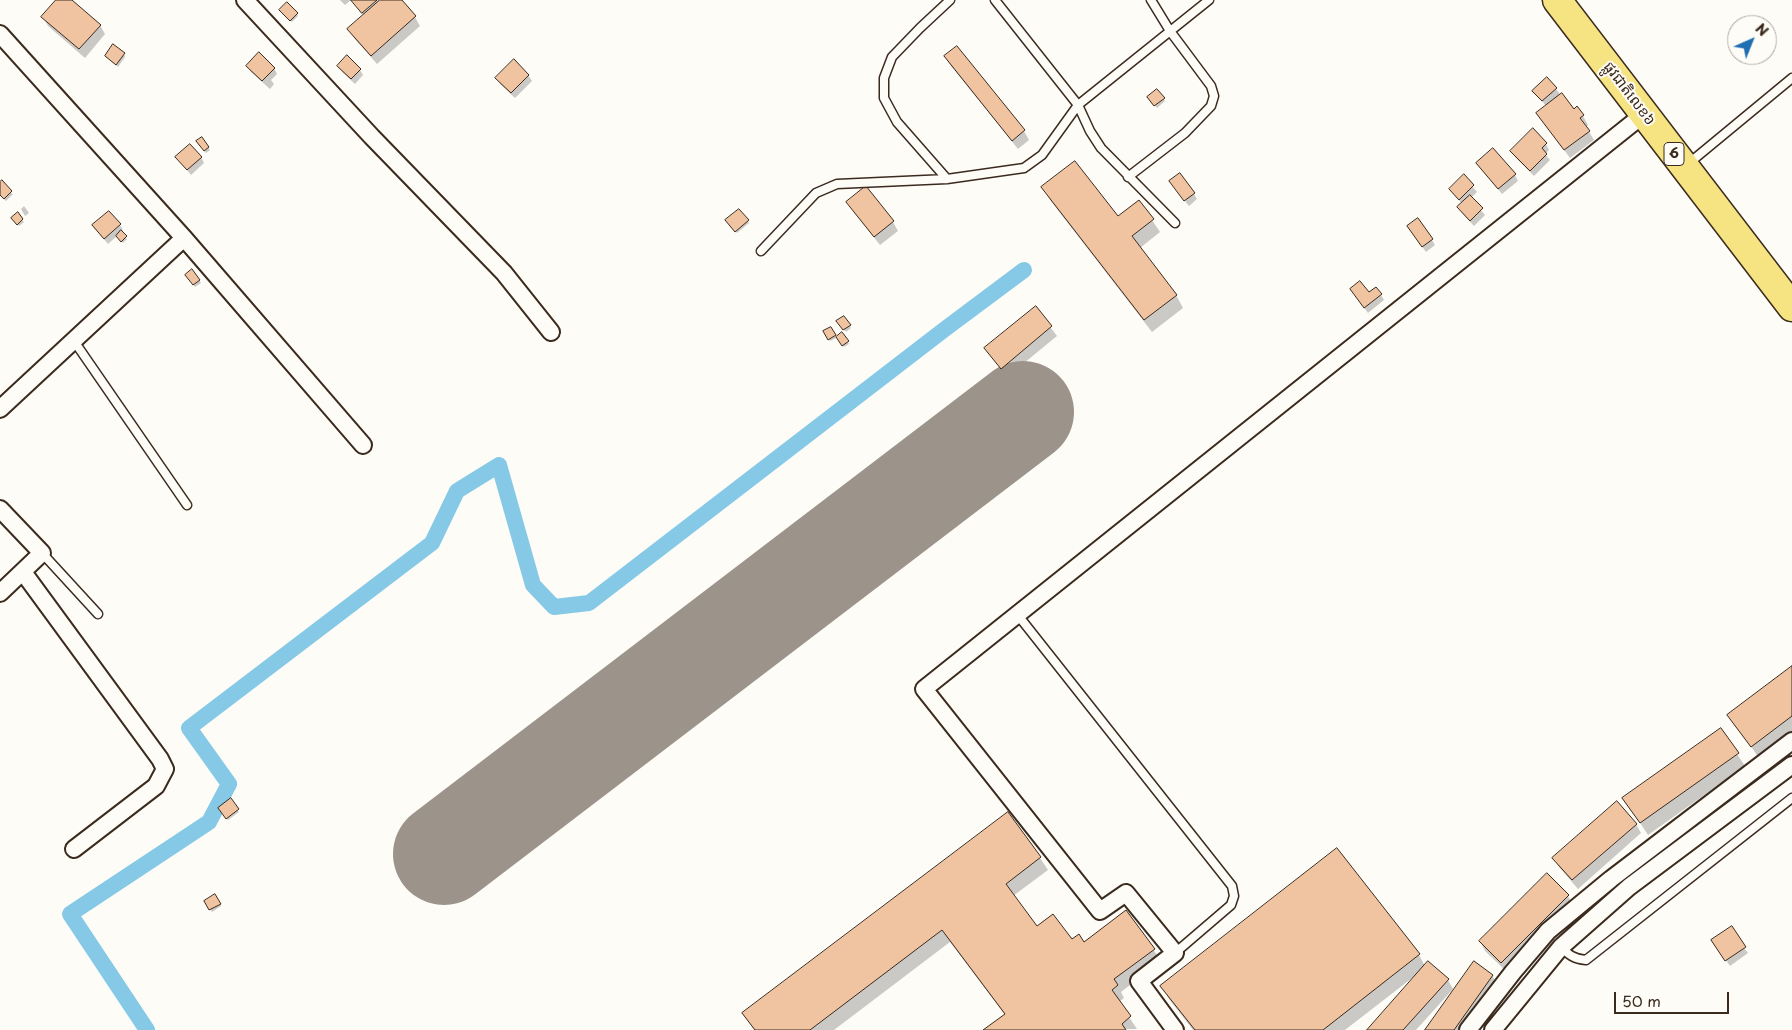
<!DOCTYPE html>
<html>
<head>
<meta charset="utf-8">
<style>
	body { margin:0 }
	#map { position:relative; width:1792px; height:1030px; overflow:hidden; background:#fdfcf7; font-family:"Playpen Sans",sans-serif }
	canvas { display:block }
	.north { position:absolute; left:1727px; top:15px; width:50px; height:50px; box-sizing:border-box; background:#fdfcf7; border:1px solid #afa8a0; border-radius:50%; rotate:44deg; font-size:14px; font-weight:700; line-height:20px; text-align:center; color:#3b2a1e }
	.north::after { content:''; display:block; margin:auto; width:18px; height:22px; background:#1f6fb2; clip-path:polygon(50% 0,100% 100%,50% 72%,0 100%) }
	.scale { position:absolute; left:1614px; top:992px; width:115px; height:22px; box-sizing:border-box; border:2px solid #3b2a1e; border-top:0; padding-left:6px; font-size:15px; line-height:18px; white-space:nowrap; color:#3b2a1e; -webkit-text-stroke:4px #fdfcf7; paint-order:stroke }
</style>
</head>
<body>
<div id="map">
<canvas width="1792" height="1030"></canvas>
<div class="north">N</div>
<div class="scale">50 m</div>
</div>
<script>
const g = document.querySelector('canvas').getContext('2d');
g.lineJoin = 'round';
function fill(path, color) { g.fillStyle = color; g.fill(path, 'evenodd'); }
function stroke(path, color, width, dash) { g.strokeStyle = color; g.lineWidth = width; g.lineCap = dash ? 'butt' : 'round'; g.setLineDash(dash || []); g.stroke(path); }
function label(font, color, halo, rows, align = 'center') {
  g.font = font + ' "Playpen Sans","Noto Sans Khmer",sans-serif'; g.lineWidth = 4; g.setLineDash([]); g.textBaseline = 'middle'; g.strokeStyle = halo; g.fillStyle = color; for (const [text, x, y, turn = 0] of rows) {
    g.save(); g.translate(x, y); g.rotate((+turn || 0) * Math.PI / 180); g.textAlign = isNaN(turn) ? turn : align; if (halo) g.strokeText(text, 0, 0); g.fillText(text, 0, 0); g.restore();
  }
}
fill(new Path2D(`
	M58,0h12l30,25 5,9 -20,24 -37,-32 -5,-9z
	M340,0h11l-6,5z
	M352,0h48l15,17 5,9 -43,38 -23,-26 -5,-9 15,-13z
	M282,12l15,2 1,2 -6,6z
	M956,48l68,83 5,9 -11,9 -67,-83 -6,-9z
	M124,54l1,3 -7,10 -12,-11z
	M247,66l27,2 3,6 -6,6 3,4 -4,5 -19,-17z
	M338,66l22,4 3,5 -8,9 -13,-12z
	M528,75l4,6 -17,17 -15,-14 -3,-6z
	M1556,89l17,22 10,5 5,9 -2,2 8,13 -24,18 -33,-45 9,-7 -12,-15z
	M1157,90l8,11 -8,7 -7,-9z
	M199,144l9,3 2,3 -4,3z
	M1546,144l3,6 -4,4 5,6 -16,16 -19,-19 -3,-6z
	M177,157h24l3,6 -13,12z
	M1477,163l38,12 3,6 -16,13z
	M1464,176l13,16 -6,6 14,17 -11,11 -12,-13 -3,-6 3,-3 -12,-15z
	M0,184l13,10 -7,7 -6,-6z
	M1043,187l75,31 21,-17 21,31 -20,16 36,47 7,13 -31,24 -102,-132z
	M1174,187l20,7 3,5 -8,7z
	M865,188l28,34 5,9 -18,14 -27,-34 -5,-9z
	M24,206l5,7 -4,3 -4,-7z
	M109,212l11,13 3,6 -2,1 6,7 -4,4 -6,-7 -9,8 -15,-18z
	M22,220l2,2 -5,4 -5,-5z
	M748,221l1,2 -12,10 -9,-10z
	M1412,232l20,8 3,5 -9,7z
	M188,277l11,3 2,3 -6,4z
	M1351,290l30,5 3,5 -16,13z
	M1036,308l21,28 -50,41 -21,-29z
	M838,321l11,4 2,3 -5,4z
	M830,328l6,10 -6,3 -6,-10z
	M842,334l7,10 -5,3 -5,-7z
	M1792,668v66l-33,24 -30,-43z
	M1737,754l8,12 -97,69 -24,-37z
	M230,800l9,12 -11,8 -9,-12z
	M1007,814l33,44 8,12 -35,26 24,32 47,16 69,5 8,12 -40,31 3,6 -5,4 18,27 -152,1 20,-15 -55,-73 -116,88h-80l-11,-17z
	M1636,824l5,9 -63,56 -19,-22 -5,-9z
	M215,896l6,10 -9,6 -7,-10z
	M1568,896l5,9 -67,66 -21,-20 -5,-10z
	M1716,946l28,2 4,5 -18,13z
	M1419,955l6,11 23,14 5,9 -37,41h-47l48,-54 -1,-1 -71,55h-152l-24,-31 -7,-13z
	M1492,975l7,13 -30,42h-42z`), '#0003');
stroke(new Path2D(`
	M147,1030l-77,-116 139,-92 20,-38 -40,-56 243,-185 25,-52 42,-26 34,120 21,22 35,-4 356,-274 79,-59`), '#85c9e6', 16);
stroke(new Path2D(`
	M444,854l579,-442`), '#9c938a', 102);
const building = new Path2D(`
	M56,0h16l29,25 -22,24 -38,-32z
	M351,0h26l-15,13z
	M380,0h22l14,16 -45,40 -24,-27z
	M287,2l11,11 -8,8 -11,-11z
	M113,44l12,9 -9,12 -11,-9z
	M957,46l68,84 -13,11 -68,-85z
	M259,52l16,16 -13,13 -16,-15z
	M347,55l14,14 -10,10 -14,-13z
	M514,59l15,16 -18,18 -16,-15z
	M1547,77l10,11 -15,13 -10,-10z
	M1157,89l8,9 -11,8 -7,-9z
	M1562,93l12,16 3,-3 7,9 -4,3 10,13 -26,19 -28,-37z
	M1533,128l14,15 -5,5 5,6 -17,17 -20,-20z
	M202,137l7,10 -5,4 -8,-10z
	M190,144l12,13 -15,13 -12,-13z
	M1493,148l23,26 -18,15 -22,-26z
	M1075,161l43,55 21,-16 15,19 -22,17 45,59 -33,25 -103,-133z
	M1180,173l15,20 -11,8 -15,-20z
	M1464,174l10,11 -15,15 -10,-11z
	M2,180l10,11 -8,8 -4,-4v-13z
	M866,186l28,35 -20,16 -28,-35z
	M1470,195l13,13 -13,13 -13,-14z
	M739,209l10,11 -14,12 -10,-12z
	M109,211l12,13 -17,15 -12,-14z
	M18,212l5,7 -6,6 -6,-7z
	M1418,218l15,21 -11,8 -15,-21z
	M121,230l6,6 -6,6 -5,-6z
	M192,269l8,11 -7,5 -8,-10z
	M1360,281l9,11 7,-5 6,7 -18,14 -14,-19z
	M1036,306l16,20 -51,43 -17,-21z
	M844,316l7,9 -8,5 -7,-9z
	M831,327l5,8 -8,5 -5,-9z
	M842,332l7,9 -7,5 -6,-9z
	M1792,666v50l-41,31 -24,-32z
	M1721,728l18,25 -99,70 -18,-25z
	M231,798l8,11 -13,10 -8,-11z
	M1617,801l20,23 -65,56 -20,-22z
	M1008,812l33,45 -35,27 31,42 16,-12 19,25 7,-5 5,8 42,-32 29,39 -41,30 4,6 -6,5 19,26 -9,8 4,6h-143l22,-16 -63,-84 -132,100h-55l-13,-17z
	M1337,848l83,106 -97,76h-128l-35,-44z
	M1547,873l22,22 -68,68 -22,-22z
	M215,894l6,10 -12,6 -5,-9z
	M1732,926l14,21 -21,14 -14,-21z
	M1428,961l21,18 -46,51h-36z
	M1474,961l19,14 -39,55h-29z`);
fill(building, '#f1c4a1');
stroke(building, '#3b2a1e', 1);
const service = new Path2D(`
	M995,0l83,105 12,26 11,17 74,75
	M1688,164l104,-86
	M1128,177l57,-44 26,-27 3,-10 -3,-10 -41,-55 -19,-31
	M947,179l-50,-57 -13,-24v-20l8,-21 28,-29 30,-28
	M761,251l55,-58 21,-9 110,-5 77,-11 18,-13 36,-50 131,-105
	M74,341l113,164
	M42,553l56,61
	M1017,614l215,272 2,10 -3,9 -56,48
	M1561,947c8,8 13,12 25,13l206,-162`);
const minor = new Path2D(`
	M245,0l127,137 132,136 47,59
	M0,34l184,204 179,207
	M0,409l184,-171
	M0,509l42,44 -42,40
	M23,572l137,187 5,10 -9,17 -82,63
	M1175,1030l-36,-49 36,-28 -49,-60 -26,18 -176,-222 720,-575
	M1468,1030l45,-58 35,-41 63,-52 181,-138
	M1493,1030l68,-83 68,-60 163,-122`);
const trunk = new Path2D(`
	M1557,0l235,307`);
stroke(service, '#3b2a1e', 11);
stroke(minor, '#3b2a1e', 20);
stroke(trunk, '#3b2a1e', 31);
stroke(service, '#fdfcf7', 8);
stroke(minor, '#fdfcf7', 16);
stroke(trunk, '#f6e381', 28);
for (const [x, y, w] of [
	[1674,154,20]
]) { const box = new Path2D(); box.roundRect(x - w / 2, y - 11.5, w, 23, 4); g.fillStyle = '#fdfcf7'; g.fill(box); stroke(box, '#3b2a1e', 1); }
label('bold 14px', '#3b2a1e', null, [
	["6",1674,154]
]);
label('15px', '#3b2a1e', '#fdfcf7', [
	["ផ្លូវជាតិលេខ៦",1629,94,53]
]);
</script>
</body>
</html>
